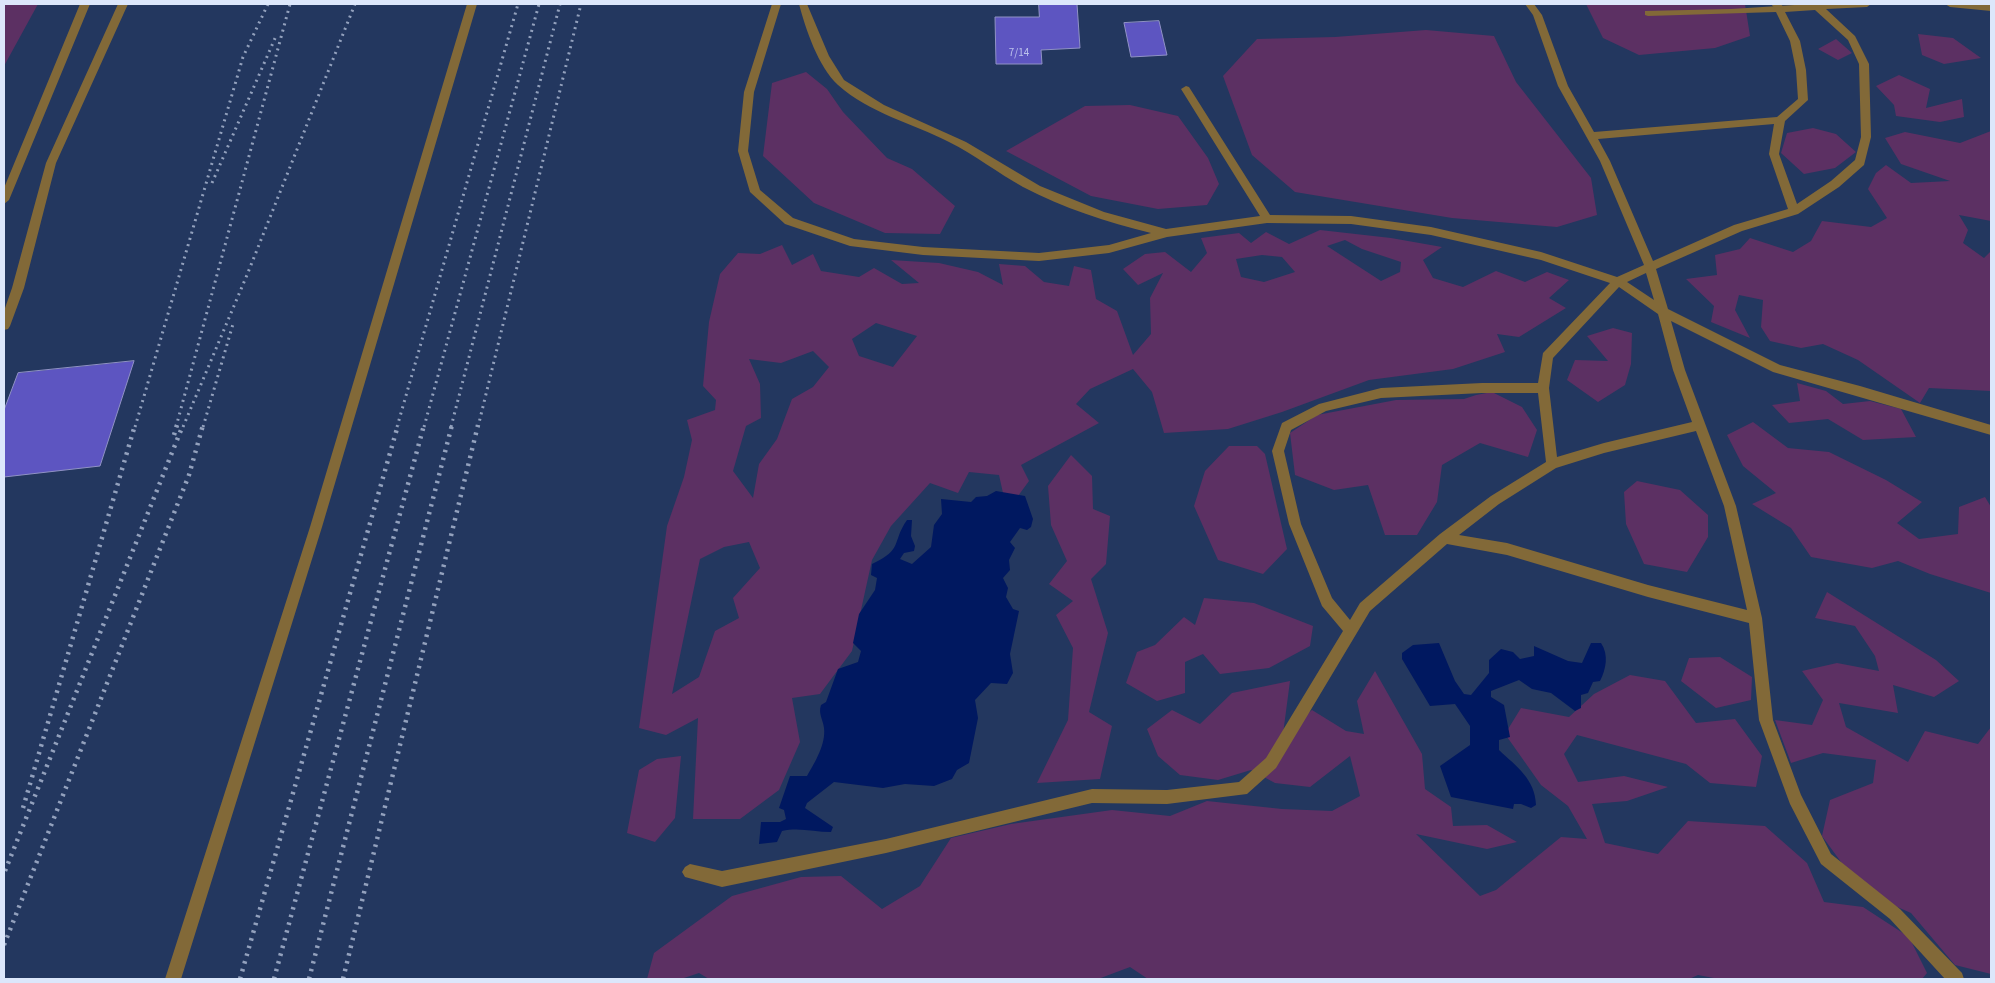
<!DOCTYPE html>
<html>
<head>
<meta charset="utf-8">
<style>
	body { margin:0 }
	#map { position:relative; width:1995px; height:983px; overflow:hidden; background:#23375f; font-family:"Source Sans 3",sans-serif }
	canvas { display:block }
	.frame { position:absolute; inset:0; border:5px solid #dce7fb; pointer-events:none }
</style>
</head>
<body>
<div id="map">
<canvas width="1995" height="983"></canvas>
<div class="frame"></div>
</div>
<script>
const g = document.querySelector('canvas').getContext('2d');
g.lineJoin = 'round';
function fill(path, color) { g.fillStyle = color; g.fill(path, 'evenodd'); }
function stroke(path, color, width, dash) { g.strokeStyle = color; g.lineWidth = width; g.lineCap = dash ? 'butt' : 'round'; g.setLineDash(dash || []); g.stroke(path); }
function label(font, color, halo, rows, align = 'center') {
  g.font = font + ' "Source Sans 3",sans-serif'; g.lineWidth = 5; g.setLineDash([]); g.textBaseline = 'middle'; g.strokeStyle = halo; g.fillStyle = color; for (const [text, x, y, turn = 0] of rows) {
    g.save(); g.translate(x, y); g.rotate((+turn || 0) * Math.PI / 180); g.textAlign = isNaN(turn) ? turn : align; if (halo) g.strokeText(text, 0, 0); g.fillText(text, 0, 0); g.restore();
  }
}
fill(new Path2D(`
	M4,4h34l-34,62z
	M1586,4h159l5,32 -35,12 -76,7 -36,-17z
	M1426,30l68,6 22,46 75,96 6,37 -40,12 -105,-9 -157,-26 -43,-37 -29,-79 34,-37 78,-2z
	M1918,34l35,4 28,20 -37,6 -22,-9z
	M1836,39l16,14 -14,7 -20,-11z
	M806,72l21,17 16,23 44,46 25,11 43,37 -15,28 -55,-1 -71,-30 -51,-47 9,-73z
	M1899,75l31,14 -4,19 36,-9 2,18 -24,5 -44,-6 -2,-11 -18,-19z
	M1130,105l48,11 30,42 11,26 -12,21 -49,4 -67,-13 -85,-45 79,-45z
	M1813,128l23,6 20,18 -21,16 -31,6 -23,-21 6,-20z
	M1991,131v90l-32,-6 9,15 -5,13 21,15 7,-7v140l-62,-3 -9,15 -62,-43 -35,-16 -22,4 -31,-7 -9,-14 2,-27 -24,-5 -4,15 15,28 -39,-16 3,-16 -28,-27 31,-4 -2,-20 25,-6 10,-11 43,14 18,-11 11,-20 49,6 16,-9 -19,-29 8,-16 10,-8 25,18 39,-2 -49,-17 -16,-26 20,-6 55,11z
	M1320,230l71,8 51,9 -19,13 10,18 30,9 33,-16 29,11 22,-10 22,8 -20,18 17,10 -47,29 -22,-3 8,18 -52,17 -84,11 -87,32 -54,17 -64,4 -12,-41 -19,-23 -43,20 -14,15 23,19 -78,42 8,16 -22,30 -8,-36 -30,-3 -11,21 -28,-10 -39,43 -19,34 -20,91 -32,43 -28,4 8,44 -21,48 -39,29h-47l5,-101 -32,17 -27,-7 28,-202 17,-49 8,-37 -5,-20 28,-10 1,-10 -13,-14 6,-64 11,-48 18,-21 22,1 22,-9 10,20 21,-11 8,17 38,6 15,-9 28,16 17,-1 -28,-23 48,3 39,9 25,13 -4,-21 26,2 19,16 25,4 5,-20 17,4 5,29 21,12 16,44 18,-21 -1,-36 13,-25 -25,12 -15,-16 22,-15 20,-2 26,20 16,-19 -6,-15 38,-5 12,10 15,-11 23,12zM1345,240l17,9 39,13 -1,10 -19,9 -54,-35zM1262,255l20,2 13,15 -31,10 -23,-5 -5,-18zM876,323l41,13 -24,31 -34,-11 -7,-17zM813,351l16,16 -16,20 -21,12 -15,40 -18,25 -6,34 -20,-27 13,-45 15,-8 -1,-34 -11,-25 32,4zM749,542l11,26 -27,30 6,20 -24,13 -16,46 -27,17 28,-135 24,-12z
	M1613,328l19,5 -1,31 -6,21 -27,17 -31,-22 8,-20 33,1 -21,-25z
	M1797,383l29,8 17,13 27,-3 31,8 15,28 -53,3 -35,-21 -39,4 -17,-18 28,-4z
	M1492,392l30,15 15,23 -9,27 -48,-14 -38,22 -5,37 -20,33h-32l-17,-50 -34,5 -39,-15 -5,-42 27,-18 79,-15 68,-1 12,-4z
	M1753,422l35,26 41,4 57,28 36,22 -25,21 22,16 39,-5 1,-27 26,-10 6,10v86l-61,-19 -32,-13 -26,7 -61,-11 -20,-29 -39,-24 24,-11 -33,-27 -16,-31z
	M1229,446h28l8,8 22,95 -24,25 -45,-14 -24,-54 11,-35z
	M1071,455l21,21 1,33 17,7 -4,48 -15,15 17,54 -19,79 23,14 -12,53 -63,4 31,-63 5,-72 -17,-33 17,-14 -24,-17 18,-23 -16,-36 -3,-39z
	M1637,481l43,9 28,25v22l-21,35 -43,-8 -18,-40 -2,-32z
	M1827,592l109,68 23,21 -25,16 -41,-12 5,28 -59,-10 7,24 62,35 17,-31 53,13 13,-17v247l-36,-9 -44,-52 -48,-21 -41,-56 8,-36 43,-17 3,-23 -53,-7 -32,10 -16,-43 37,5 11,-25 -21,-29 35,-8 42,8 -4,-15 -20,-30 -40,-8z
	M1204,598l50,5 59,23 -3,20 -41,22 -49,6 -17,-20 -18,8v31l-28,8 -31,-18 11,-31 18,-7 29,-28 11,8z
	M1720,657l32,20 -1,23 -35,8 -35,-27 8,-23z
	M1375,671l47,83 3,35 26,18 2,19 34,-1 30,17 -30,7 -71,-15 64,62 16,-6 65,-53 26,2 -19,-33 -27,-21 -36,-51 16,-26 48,9 25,-23 36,-19 35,6 31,42 39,-4 27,37 -6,31 -46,-4 -24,-19 -109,-29 -13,19 14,28 46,-6 44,11 -41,14 -35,3 13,39 53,11 30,-33 77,5 42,37 17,39 39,5 46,30 18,36 -5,6h-203l-21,-4 -9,4h-541l-18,-12 -32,12h-389l-10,-6 -18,6h-34l7,-26 78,-57 69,-19 40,-1 41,33 38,-23 31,-48 60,-14 101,-14 58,6 37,-15 75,8 50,2 28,-15 -10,-40 -40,31 -35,-4 -24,-13 -33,10 -38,-5 -22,-19 -11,-27 25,-19 28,14 32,-31 58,-12 -7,53 29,-24 34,21 18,3 -7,-33z
	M681,756l-6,62 -20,24 -28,-9 12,-63 18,-11z`), '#5c3063');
fill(new Path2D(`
	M996,491l29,5 8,23 -2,8 -4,3 -7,-2 -10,14 5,6 -6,12 1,10 -7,8 5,10 -2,9 7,12 6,2 -9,43 3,19 -6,11 -16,-1 -16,17 3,18 -9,45 -12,7 -5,9 -18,7 -29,-2 -22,4 -49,-6 -27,21 -2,5 28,19 -2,5c-17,0 -32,-5 -49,-1l-5,11 -18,2 2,-22h19l6,-3 -2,-9 -5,-2 11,-32h17c8,-14 19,-32 17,-48 -1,-9 -6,-14 -3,-23l5,-3 12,-33 20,-7 3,-11 -8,-8 6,-29 16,-24 2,-12 -6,-3 1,-11c32,-15 19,-21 35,-44h5l-1,16 4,10 -1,5 -10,2 -4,6 12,5 19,-17 3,-22 8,-11 -1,-15 30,3 5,-5 11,-1z
	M1439,643l16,38 9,13 7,1 18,-22v-13l12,-11 12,3 7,7 14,-3v-10l34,15 14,2 9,-20h10c8,12 5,26 -1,38l-7,1 -5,11 -7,2v13l-6,3 -24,-18 -19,-4 -13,-9 -28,11v6l13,8 6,32 -11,3v10c18,17 36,29 37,55l-5,3 -10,-4h-7l-1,5 -62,-12 -11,-31 30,-21v-19l-15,-22 -25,2 -28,-47v-6l11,-8z`), '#001860');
const building = new Path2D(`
	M1039,4h38l3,44 -39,2 1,14h-46l-1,-47h44z
	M1159,21l8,34 -36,2 -7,-34z
	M134,361l-34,105 -96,11v-67l14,-37z`);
fill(building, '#5d55c1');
stroke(building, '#9092c5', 1);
fill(new Path2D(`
	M80,4h10l-81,196 -5,4v-16z
	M118,4h10l-72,159 -32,125 -14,38 -2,3 -4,1v-19l8,-23 34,-125z
	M467,4h10l-155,523 -141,452h-16l145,-452z
	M772,4h9l-27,88 -6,59 12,39 33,28 61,21 69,8 116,6 70,-8 42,-12c-44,-11 -88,-25 -128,-46 -25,-14 -48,-32 -74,-45 -37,-19 -80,-29 -111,-57 -20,-19 -32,-55 -39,-81h8l22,52 15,24 40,25 82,37 74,44 64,26 62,17 94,-13 -79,-127 5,-3 3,1 81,128 81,1 80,11 110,25 76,25 27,-12 -44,-104 -42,-75 -25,-71 -8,-11h9l8,11 26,71 26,46 183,-15 21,-18 -2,-29 -6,-29 -14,-29 -128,4 -3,-1v-4l86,-2 79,-5h61l-4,3 -41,2 29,27 14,28 2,73 -7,28 -25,22 -41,27 -56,17 -86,38 12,40 112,56 80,21 131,39v10l-218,-63 -102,-51 14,49 51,136 26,112 11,102 28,75 30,59 69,55 62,64 2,6h-19l-55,-60 -69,-55 -31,-60 -31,-84 -10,-97 -101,-26 -141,-42 -60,-11 -77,67 -94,157 -29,26 -80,10 -75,-1 -206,50 -164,34 -37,-10 -3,-5 3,-5 5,-3 32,7 164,-32 206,-50 75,1 72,-8 27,-24 77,-127 -21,-25 -33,-82 -17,-73 10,-28 37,-19 62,-16 101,-5h56l5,-30 67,-70 -69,-23 -110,-25 -80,-11 -84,-1 -100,14 -58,16 -70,8 -116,-6 -73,-9 -65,-22 -35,-32 -12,-41 6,-59zM1815,10l33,30 11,24 2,73 -6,23 -24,21 -34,23 -18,-50 6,-33 23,-21 -2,-30 -6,-29 -15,-29zM1774,124l-5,30 19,55 -54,16 -81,36 -43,-100 -12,-22zM1646,273l8,27 -27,-18zM1619,287l39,27 15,56 19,52 -88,21 -47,14 -8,-69 4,-30zM1482,393h56l8,69 -55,34 -51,38 -80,69 -10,17 -18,-22 -31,-74 -17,-73 7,-21 35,-19 55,-13zM1696,431l28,75 23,104 -99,-25 -141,-42 -48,-8 40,-31 57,-36 48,-15z
	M1945,4l46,1v6l-41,-4z`), '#826938');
fill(new Path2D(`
	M1771,4h10l3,4 -2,2h-6z`), '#826938');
stroke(new Path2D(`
	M212,183l64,-147
	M135,427l108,-370 25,-53
	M176,427l114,-423
	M183,427l64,-152 108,-271
	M203,427l30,-103
	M397,427l121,-423
	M424,427l115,-423
	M451,427l109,-423
	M478,427l103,-423`), '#93a1bd', 3, [2, 4.5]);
stroke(new Path2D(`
	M174,435l3,-10
	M23,808l112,-383
	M5,871l178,-446
	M4,945l185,-470 14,-50
	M240,979l158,-554
	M274,979l150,-554
	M309,979l143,-554
	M343,979l135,-554`), '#93a1bd', 4.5, [2.5, 5.5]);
label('11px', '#bcc2ec', null, [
	["7/14",1019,54]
]);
</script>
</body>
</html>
